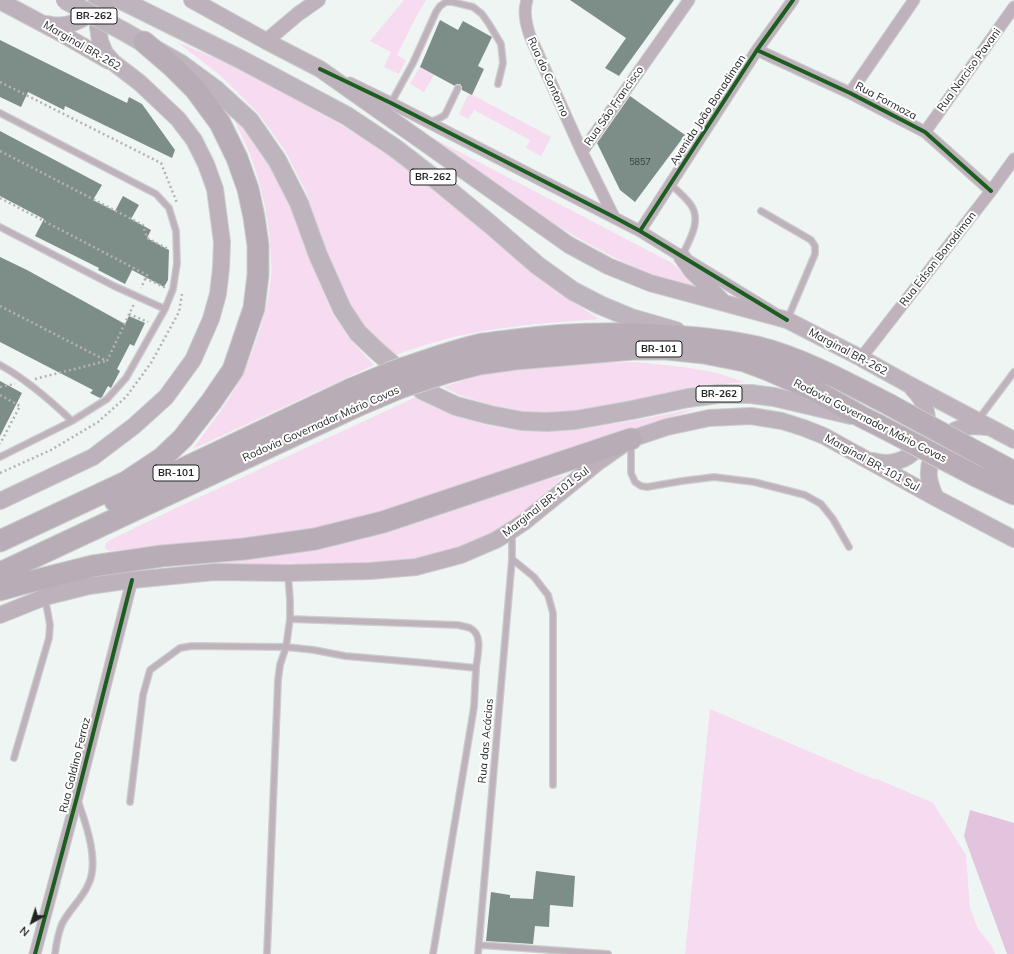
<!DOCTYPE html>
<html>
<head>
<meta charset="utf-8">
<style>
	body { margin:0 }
	#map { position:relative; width:1014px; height:954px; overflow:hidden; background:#eff5f2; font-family:Mulish,sans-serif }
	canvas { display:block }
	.north { position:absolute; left:12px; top:902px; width:40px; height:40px; -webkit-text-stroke:3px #fff; paint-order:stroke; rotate:219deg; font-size:11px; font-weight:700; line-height:16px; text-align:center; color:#1f2321 }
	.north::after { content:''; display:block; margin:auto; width:14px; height:18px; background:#1f2321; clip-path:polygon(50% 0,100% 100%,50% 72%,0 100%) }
</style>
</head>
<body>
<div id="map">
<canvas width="1014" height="954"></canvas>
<div class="north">N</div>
</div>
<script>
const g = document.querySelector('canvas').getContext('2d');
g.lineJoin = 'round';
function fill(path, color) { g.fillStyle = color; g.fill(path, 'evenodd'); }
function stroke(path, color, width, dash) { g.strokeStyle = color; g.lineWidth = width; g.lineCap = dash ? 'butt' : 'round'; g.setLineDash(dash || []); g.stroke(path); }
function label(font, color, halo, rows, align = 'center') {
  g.font = font + ' Mulish,sans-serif'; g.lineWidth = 4; g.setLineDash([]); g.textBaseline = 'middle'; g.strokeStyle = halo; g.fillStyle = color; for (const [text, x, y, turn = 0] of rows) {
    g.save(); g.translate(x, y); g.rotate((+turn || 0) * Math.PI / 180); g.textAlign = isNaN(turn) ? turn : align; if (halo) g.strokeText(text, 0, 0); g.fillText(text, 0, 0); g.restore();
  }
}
fill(new Path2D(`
	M404,0h22l-12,21 -17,34 9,5 -7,14 -15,-7 7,-15 -21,-11z
	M177,42l59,25 104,57 49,31 44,33 98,84 34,25 34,22c-41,3 -81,6 -121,13 -29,5 -58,14 -85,24l-30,-29 -14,-23 -24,-54 -18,-56 -21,-42 -28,-39 -38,-38z
	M420,67l14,8 -10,17 -14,-8z
	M469,93l82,44 -10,19 -15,-8 4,-8 -56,-30 -6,9 -9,-5z
	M229,108l14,16 28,38 19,44 18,50 24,57 17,25 25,27 -181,84c17,-24 36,-47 49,-74 14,-30 26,-65 29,-98 1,-6 0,-12 0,-18 -1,-37 -9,-73 -22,-107 -6,-15 -14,-29 -20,-44z
	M429,136l243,127 33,31 -36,-10 -44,-21 -38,-20 -45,-26 -61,-42z
	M635,362l49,5 33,6 28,9 -56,5 -60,16 -55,9h-30l-23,-1 -30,-6 -32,-10 -15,-8 37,-13 36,-6 58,-5z
	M416,397l35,17 35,11 33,5h57l56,-9 66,-13 -317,107 -67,15 -71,10 -134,11 -4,-3 1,-5 4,-3 64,-31z
	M565,475l-45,41 -24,15 -38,17 -43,10 -44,5 -211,2 358,-78z
	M710,709l166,71 -1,-2 58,25 33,52 4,53 8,21 14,17 3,8h-310z`), '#f6dbf1');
fill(new Path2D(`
	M970,810l44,13v131h-7l-43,-118z`), '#e3c4de');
fill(new Path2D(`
	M570,0h104l-55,76 -14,-8 21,-30z
	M440,20l18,10 5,-9 29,16 -14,29 6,3 -12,26 -10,-5v-3l-2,-3h-3l-2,2 -35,-19z
	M0,40l127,63 2,-6 13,7 33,46 -3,8 -107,-52 -1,4 -36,-18 -7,15 -21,-10z
	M630,96l55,39 -50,67 -15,-12 -23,-47z
	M0,131l102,54 -9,15 22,11 8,-15 16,9 -8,14 20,11 -4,8 22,12 -1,30 -4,7 -32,-17 -7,14 -27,-14 1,-2 -64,-32 9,-17 -44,-23z
	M0,257l27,13 98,54 4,-8 16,7 -11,23 -4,-2 -13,25 3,2 -9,17 -3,-2 -6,11 -2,1 -10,-5 3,-3 -93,-48z
	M0,381l22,12 -22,43z
	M536,871l39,5 -2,31 -23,-2 -1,22 -14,-1 -2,18 -47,-3 5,-49 19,3v3l23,1z`), '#7d8e88');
const service = new Path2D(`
	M391,103l22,-40 23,-51 4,-6 6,-4h7l20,5 9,7 7,10 12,20 2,19 -5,21
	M0,113l156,81 13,14 7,23 1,32 -4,26 -8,20 -39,69 -19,21 -35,22 -72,36
	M430,122l10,-4 5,-3 13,-27
	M670,184c7,6 16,14 21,21 11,16 -2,36 -9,51
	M761,211l50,29 4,6v8l-27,64
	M0,227l114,59 51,23
	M0,365c26,14 50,35 72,56
	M978,420l36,-48
	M631,444v29l4,9 6,4 6,1 35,-6 32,-4 40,5 51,13 16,9 12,15 16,28
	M512,559l22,18 14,18 5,18v172
	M288,575l2,25v19l-4,28 28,3 31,6 81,7 50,5 -2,39 -41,247
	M290,619l168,6c4,1 9,2 12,3 14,7 7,28 6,40
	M14,758l35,-120 1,-13 -5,-27
	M130,802l13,-107 7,-25 30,-22 12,-2 94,1 -6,18 -2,15 -11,274
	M479,945l129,9
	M55,954c1,-8 4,-23 7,-30 7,-14 20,-25 26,-39 12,-23 -2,-61 -10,-84
	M478,954l34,-395v-26`);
const minor = new Path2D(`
	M527,0c-4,12 -1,24 3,36l52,116
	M757,50l93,43 75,39 66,59
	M350,83l41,20 249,128 134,82
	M850,93l64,-93
	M925,132l89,-125
	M614,217l-32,-65 107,-152
	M640,231l117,-181 36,-50
	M861,358l130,-167 23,-32
	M35,954l42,-157 55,-217`);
const tertiary = new Path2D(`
	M266,41l32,-27 20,-14`);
const secondary = new Path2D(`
	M192,0l74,41 54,28 249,176 39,21 42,17 137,37 74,38 47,26 106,56
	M0,1l62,33 47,27
	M47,24c18,5 40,-3 49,-20
	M682,257l10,14 31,31
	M873,461c8,2 17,3 25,0 31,-10 39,-50 15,-72
	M936,498c-3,-6 -6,-13 -7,-21 -2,-22 14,-44 35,-50 7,-1 15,-1 22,0
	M0,501l93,-44 41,-31 32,-29 27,-37 18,-41 7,-25 3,-26 1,-26 -7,-53 -9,-25 -12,-24 -16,-21 -38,-36 -26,-20 -9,-10 -5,-12 -2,-14 3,-13 7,-12 2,-2
	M0,615l45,-18 44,-11 43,-6 82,-8 74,1 82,-2 46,-4 45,-12 35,-15 16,-10 12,-8 74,-60 33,-23 36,-12 42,-9 42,-2 31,5 22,7 20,8 112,62 78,41`);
const primary = new Path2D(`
	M121,0l119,59 107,57 48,32 44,34 52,43 46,40 36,26 27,14 31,13 45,13
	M123,31l58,33 34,25 35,32 27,39 22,43 19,52 24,54 16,24 20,19 44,38 34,16 34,9 32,6 25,1 29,-2 56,-10 56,-12 30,-4h33l23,3 77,18`);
const motorway = new Path2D(`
	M437,357c13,-4 27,-9 41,-12 9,-2 20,-3 29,-4 56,-8 111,-9 166,-5 28,2 57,5 84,11 45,11 92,37 133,58
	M445,373l34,-9 36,-5 118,-10h33l38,4 40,8 24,9 44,19 50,28 18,9
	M984,456l30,16
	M976,476l38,18
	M115,501l236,-112
	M0,541l126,-59 36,-24 21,-20 28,-36 22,-32 21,-62 4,-33v-30l-4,-28 -6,-28 -11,-31 -17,-35 -25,-34 -22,-22 -29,-25
	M0,573l357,-167
	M0,590l25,-7 68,-17 69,-10 82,-7 71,-10 68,-17 248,-83`);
stroke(service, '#cacecc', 8);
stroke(minor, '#cacecc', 13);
stroke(tertiary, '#cacecc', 16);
stroke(secondary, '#cacecc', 18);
stroke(primary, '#cacecc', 20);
stroke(motorway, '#cacecc', 23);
stroke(new Path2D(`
	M0,82l161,81 16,40
	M0,151l143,74 4,13 21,11
	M0,198l147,77 -6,13
	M145,278l19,9 1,-1
	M0,306l107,55
	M129,314l19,8
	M107,361l27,-57
	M35,379l71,-18
	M0,387l15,-3
	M0,395l20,11 -20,38
	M0,473l51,-23 47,-28 28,-25 25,-34 28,-51 3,-18`), '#b6b1b6', 2.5, [2, 3]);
stroke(service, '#bfb2bc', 5.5);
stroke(minor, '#bfb2bc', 11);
stroke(tertiary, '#bfb2bc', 14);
stroke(secondary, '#bdb1bb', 16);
stroke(primary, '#beb4bd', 18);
stroke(motorway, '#b8adb6', 21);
const primaryBridge = new Path2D(`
	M65,0l58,31`);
const motorwayBridge = new Path2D(`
	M351,389l41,-17 45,-15
	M890,405l94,51
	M357,406l45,-19 43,-14
	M880,426l96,50`);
stroke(primaryBridge, '#cacecc', 20, []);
stroke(motorwayBridge, '#cacecc', 23, []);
stroke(primaryBridge, '#beb4bd', 18);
stroke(motorwayBridge, '#b8adb6', 21);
stroke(new Path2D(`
	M757,50l93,43 75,39 66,59
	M320,69l71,34 223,114 26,14 147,89
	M640,231l117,-181 36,-50
	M35,954l42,-157 55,-217`), '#1b5e20', 4);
label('9px', '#363e3b', null, [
	["5857",640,162]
]);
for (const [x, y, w] of [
	[94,16,46],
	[433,177,46],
	[659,349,46],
	[719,394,46],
	[176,473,46]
]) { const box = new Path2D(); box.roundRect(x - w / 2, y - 8, w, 16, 3); g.fillStyle = '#fff'; g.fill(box); stroke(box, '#1f2321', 1); }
label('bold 10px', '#1f2321', null, [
	["BR-262",94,16],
	["BR-262",433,177],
	["BR-101",659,349],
	["BR-262",719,394],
	["BR-101",176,473]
]);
label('11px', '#1f2321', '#fff', [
	["Marginal BR-262",82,46,30],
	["Rua Narciso Pavani",969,70,-54],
	["Rua do Contorno",548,77,66],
	["Rua Formoza",886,101,28],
	["Rua São Francisco",614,106,-55],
	["Avenida João Bonadiman",708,110,-57],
	["Rua Edson Bonadiman",938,259,-52],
	["Marginal BR-262",848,352,28],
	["Rodovia Governador Mário Covas",870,421,27],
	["Rodovia Governador Mário Covas",321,424,-24],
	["Marginal BR-101 Sul",872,463,29],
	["Marginal BR-101 Sul",546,502,-38],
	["Rua das Acácias",486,741,-85],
	["Rua Galdino Ferraz",75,765,-76]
]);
</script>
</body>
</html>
